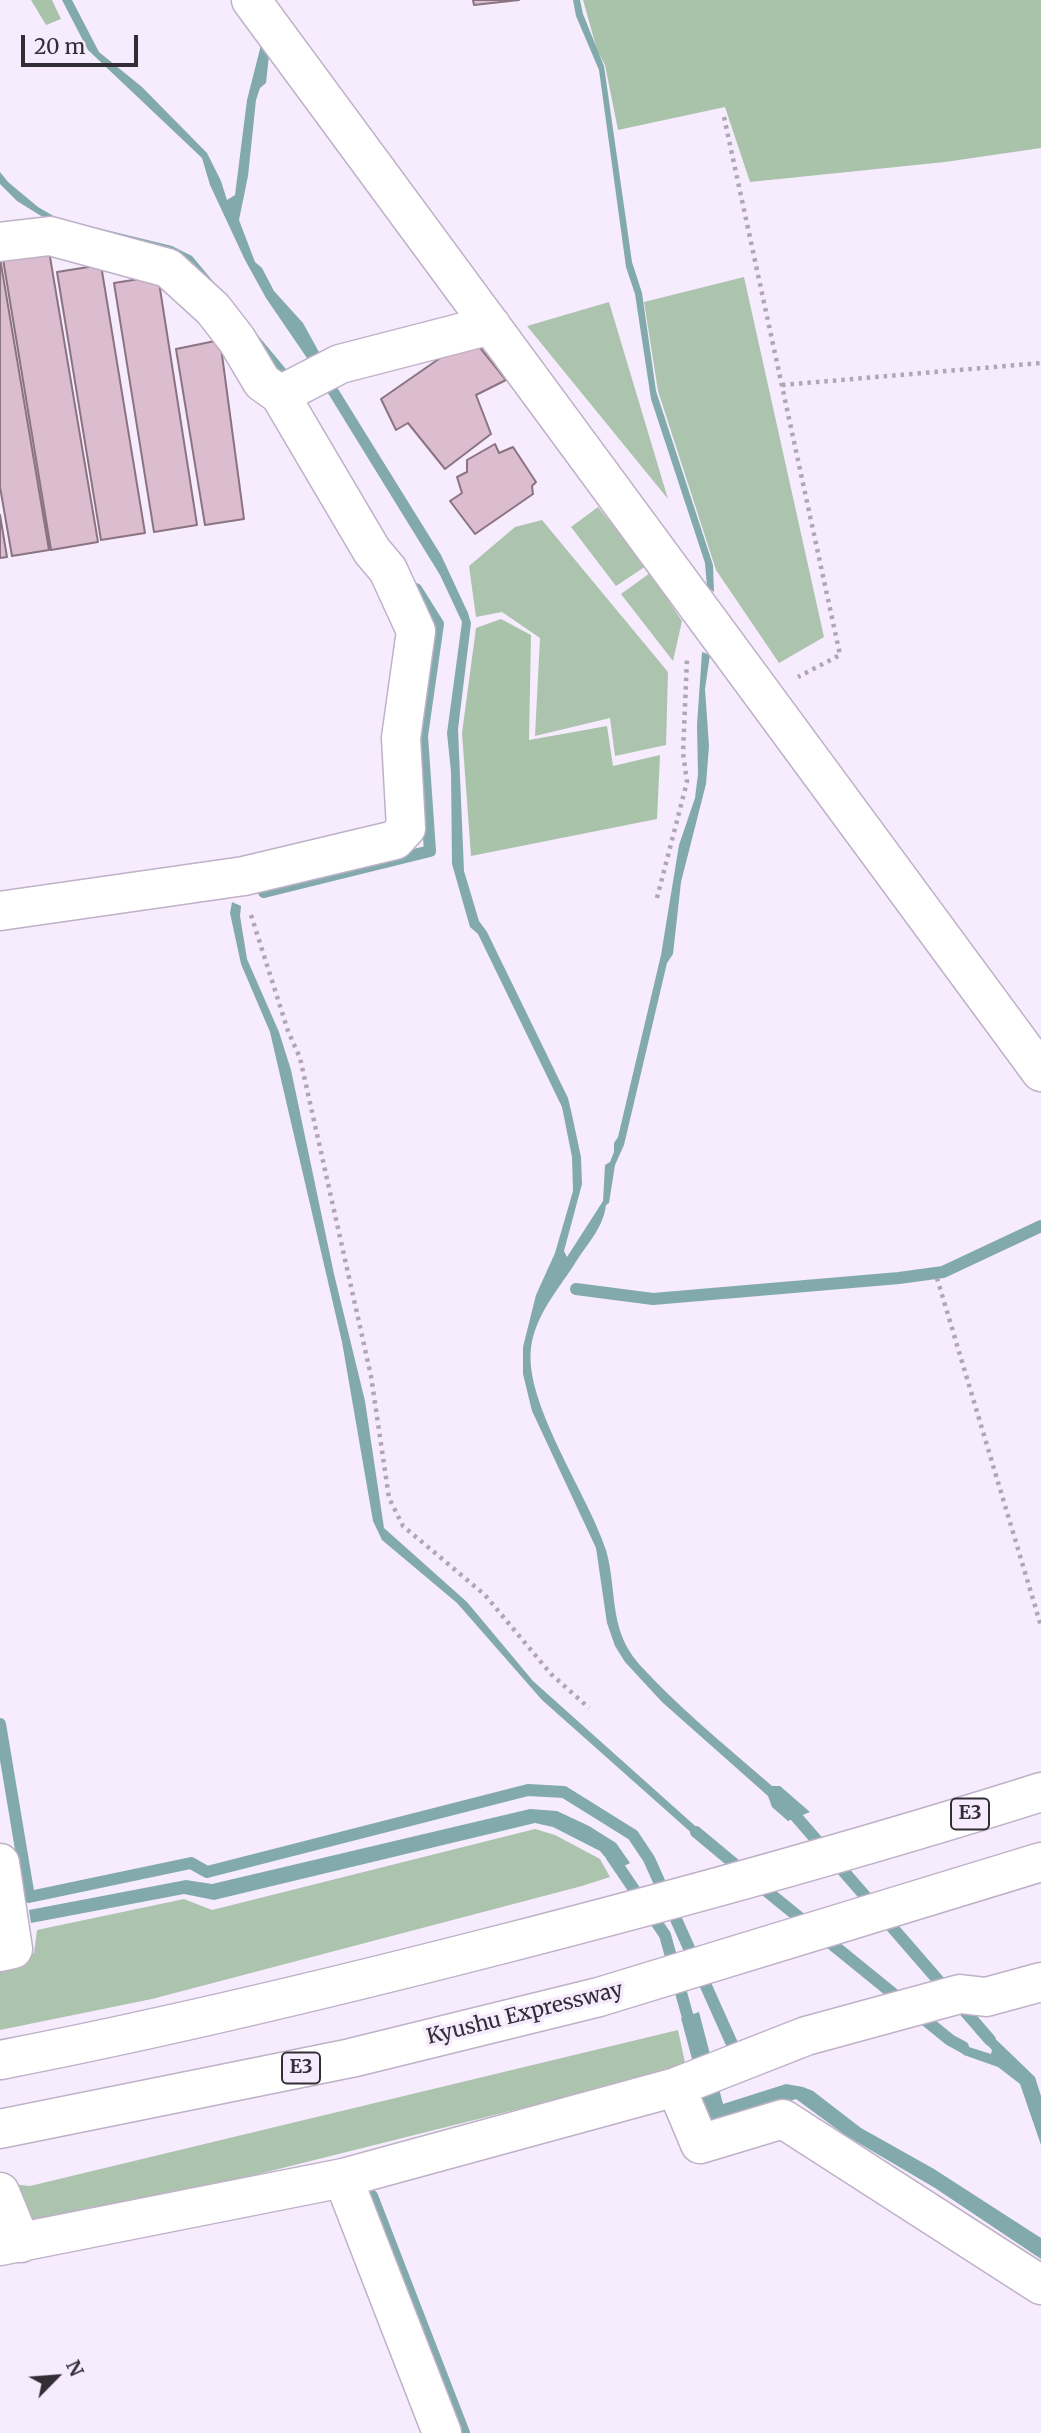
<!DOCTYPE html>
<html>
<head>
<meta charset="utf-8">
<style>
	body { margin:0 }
	#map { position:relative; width:1041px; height:2433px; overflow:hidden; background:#f7ebfe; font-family:Merriweather,serif }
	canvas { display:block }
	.north { position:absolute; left:21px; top:2342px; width:70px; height:70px; -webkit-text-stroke:5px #f7ebfe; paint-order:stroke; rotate:65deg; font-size:19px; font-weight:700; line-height:28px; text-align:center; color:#332d35 }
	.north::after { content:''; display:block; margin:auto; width:24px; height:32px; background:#332d35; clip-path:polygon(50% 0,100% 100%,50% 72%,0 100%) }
	.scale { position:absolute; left:21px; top:35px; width:117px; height:32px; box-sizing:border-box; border:4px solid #332d35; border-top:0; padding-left:9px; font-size:21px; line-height:24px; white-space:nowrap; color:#332d35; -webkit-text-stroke:5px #f7ebfe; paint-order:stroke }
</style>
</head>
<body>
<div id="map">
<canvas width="1041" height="2433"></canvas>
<div class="north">N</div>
<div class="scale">20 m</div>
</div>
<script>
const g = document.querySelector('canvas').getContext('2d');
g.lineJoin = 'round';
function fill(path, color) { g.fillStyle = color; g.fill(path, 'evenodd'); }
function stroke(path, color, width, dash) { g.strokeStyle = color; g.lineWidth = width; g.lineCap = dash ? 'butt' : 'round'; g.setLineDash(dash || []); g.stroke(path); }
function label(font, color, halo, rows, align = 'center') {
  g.font = font + ' Merriweather,serif'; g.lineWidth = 7; g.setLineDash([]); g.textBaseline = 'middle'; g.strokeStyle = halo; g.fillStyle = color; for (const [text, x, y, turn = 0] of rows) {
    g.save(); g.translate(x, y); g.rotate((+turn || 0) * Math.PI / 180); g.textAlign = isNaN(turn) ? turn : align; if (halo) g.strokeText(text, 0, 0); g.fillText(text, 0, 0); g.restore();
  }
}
fill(new Path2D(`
	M744,277l80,360 -45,26 -63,-93 -58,-179 -14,-89z
	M609,302l59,197 -141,-173z
	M598,507l48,59 -30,20 -45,-59z
	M542,520l126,152 -2,73 -51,11 -5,-38 -75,18 5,-98 -38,-26 -26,5 -7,-51 46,-39z
	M650,573l32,48 -9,40 -52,-67z
	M535,1829l20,6 45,24 10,18 -28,9 -430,113 -152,31v-68l34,-9 3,-23 147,-31 28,11z
	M678,2030l8,37 -663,166 -20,-50 27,3z`), '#acc4ae');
fill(new Path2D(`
	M31,0h21l9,19 -15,6z
	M583,0h458v148l-96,14 -195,20 -25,-75 -107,23 -13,-65 -8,-15z
	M501,619l30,16 -2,105 78,-14 6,40 47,-11 -3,64 -186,37 -9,-123 14,-105z`), '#a9c3ab');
fill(new Path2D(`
	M62,0h10l27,52 43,35 65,66 14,28 6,19 8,-5 12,-95 13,-51 5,-49h10l-9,83 -6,5 -4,12 -8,76 -9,44 16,42 7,6 12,23 29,32 17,31 -11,7 -43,-63 -21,-38 -35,-75 -8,-27 -114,-108z
	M573,0h7l3,14 21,52 28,196 10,31 14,98 57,174 1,27 -7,-5 -2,-24 -54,-164 -16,-105 -9,-27 -27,-197 -23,-54z
	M0,172l8,10 30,25 19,11 115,28 20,10 98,118 -7,5 -85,-104 -152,-56 -29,-18 -17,-17z
	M335,384l106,171 27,58 3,10 -13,106 6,142 15,50 8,11 81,166 4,17 9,42 1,27 -18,67 3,6 36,-56 2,-36 5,-3 4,-10v-9l4,-6 43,-182 18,-110 16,-47 3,-24 -1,-49 5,-73 8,3 -5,34 4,57 -3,38 -25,98 -8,72 -6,9 -43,182 -9,20 -6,38 -3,2c-3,24 -20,40 -32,60 -17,26 -39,51 -43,83 -7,56 57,146 75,202 10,34 4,71 24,102 6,10 16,19 24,28 37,38 79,72 118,106h8l30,26 -22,9 -16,-14 -4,-11 -106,-94 -37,-40 -10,-16 -8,-23 -11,-75 -64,-137 -9,-37v-27l13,-52 19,-42 18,-62 -1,-34 -10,-50 -84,-173 -8,-7 -18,-63 -1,-92 -4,-39 15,-111 -22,-47 -114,-185z
	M232,902l9,4 -1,10 7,43 32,73 12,38 43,204 31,127 19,127 83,74 66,79 179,160 -8,3 -162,-144 -85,-97 -75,-63 -9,-19 -31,-179 -72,-310 -29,-68 -11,-51z
	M530,1809l27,2 32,15 27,17 14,20 -14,7 -16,-19 -47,-24 -18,-4 -321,77 -30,-6 -153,29 -2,-13 157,-30 26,4z
	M699,2012l24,92 63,-20 17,3 10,4 48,37 73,41 107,69v21l-106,-71 -90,-53 -49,-36 -83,29 -10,-28 -22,-82z
	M982,2026l53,51 6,19v49l-21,-61 -22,-17 -34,-12 -17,-13 3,-7 19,12 22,7 1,-4 -17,-18z`), '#82aaac');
stroke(new Path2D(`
	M264,892l166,-41 -8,-115 16,-112 -22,-35
	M576,1289l77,10 246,-21 44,-6 98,-46
	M0,1724l29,173 162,-34 16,9 321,-82 36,2 69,43 16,24 83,185
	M786,1805l204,235
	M696,1832l48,40
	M612,1857l53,78 27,97
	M758,1884l192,156 13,7
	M354,2197l18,-1 92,237`), '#82aaac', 12);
const building = new Path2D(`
	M473,0h46l-45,5z
	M49,251l49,291 -47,8 -48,-291z
	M0,258l49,292 -37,6 -12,-69z
	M101,265l44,268 -44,7 -44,-268z
	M158,276l39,249 -43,7 -40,-249z
	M220,340l24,179 -39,6 -29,-176z
	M477,344l29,36 -30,15 15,39 -46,35 -37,-46 -12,7 -15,-31 62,-43z
	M495,444l4,9 14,-6 23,35 -4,4 1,8 -58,40 -25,-33 12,-8 -5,-16 10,-5v-12z
	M0,515l7,42 -7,1z`);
fill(building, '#dcbccf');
stroke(building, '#8b7481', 2);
const minor = new Path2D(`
	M251,0l790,1072
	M0,242l50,-6 118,32 45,41 24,31 25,42 18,13 92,156 16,19 28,61 -15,107 5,90 -11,12 -151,36 -244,35
	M280,395l60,-31 151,-39
	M0,1863l13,86 -13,3
	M676,2087l24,57 83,-25 258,166
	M343,2178l99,255
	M0,2192l21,51
	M0,2246l343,-68 333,-91 130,-51 154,-42 26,3 55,-15`);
const highway = new Path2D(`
	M0,2060c166,-32 331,-72 495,-114 183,-47 366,-97 546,-154
	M0,2129l351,-71 248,-61 442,-135`);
stroke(minor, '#bfb1c7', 41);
stroke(highway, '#bfb1c7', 41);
stroke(new Path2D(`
	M724,117l116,538 -42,22
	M782,385l259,-22
	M657,898l30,-116 -4,-29 4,-94
	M251,915l37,116 12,27 71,318 18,122 14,28 82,69 66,79 38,34
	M937,1278l104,348`), '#b0a6b5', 4.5, [3.5, 5]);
stroke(minor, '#fff', 38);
stroke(highway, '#fff', 38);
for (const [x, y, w] of [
	[970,1814,38],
	[301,2068,38]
]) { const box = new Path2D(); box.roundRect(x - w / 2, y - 15.5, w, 31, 5); g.fillStyle = '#f7ebfe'; g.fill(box); stroke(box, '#332d35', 2); }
label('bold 19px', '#332d35', null, [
	["E3",970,1814],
	["E3",301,2068]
]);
label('21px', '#332d35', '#f7ebfe', [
	["Kyushu Expressway",525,2014,-14]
]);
</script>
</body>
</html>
